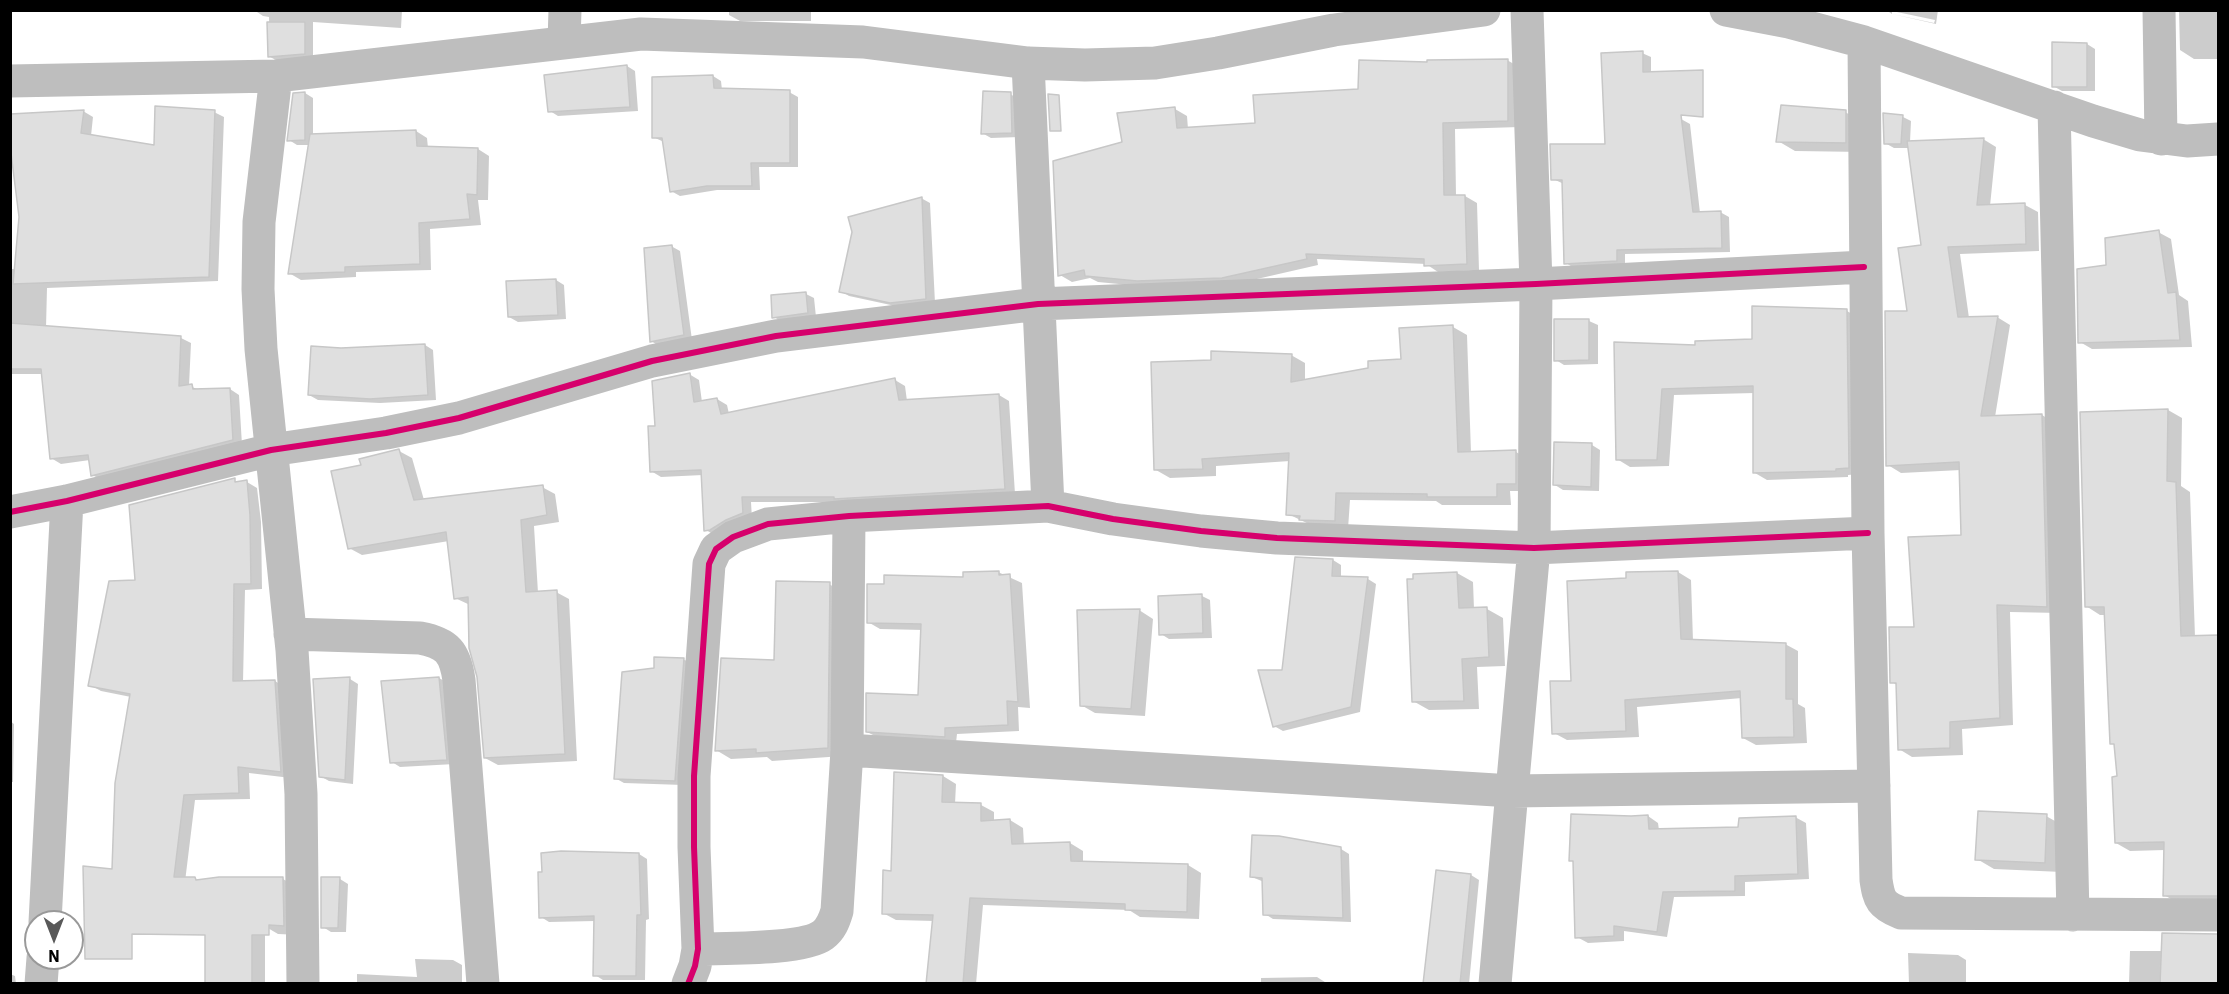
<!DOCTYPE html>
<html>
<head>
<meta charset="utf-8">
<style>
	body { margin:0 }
	#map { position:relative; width:2229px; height:994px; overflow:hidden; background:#fff; font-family:"IBM Plex Sans",sans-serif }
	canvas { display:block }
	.frame { position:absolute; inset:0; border:12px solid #000; pointer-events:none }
	.north { position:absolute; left:24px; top:910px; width:60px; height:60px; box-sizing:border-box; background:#fff; border:2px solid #999; border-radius:50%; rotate:180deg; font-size:16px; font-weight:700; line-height:24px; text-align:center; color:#000 }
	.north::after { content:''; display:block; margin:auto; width:21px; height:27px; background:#595959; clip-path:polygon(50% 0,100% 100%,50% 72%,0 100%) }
</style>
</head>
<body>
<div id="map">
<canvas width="2229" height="994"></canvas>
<div class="frame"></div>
<div class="north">N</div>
</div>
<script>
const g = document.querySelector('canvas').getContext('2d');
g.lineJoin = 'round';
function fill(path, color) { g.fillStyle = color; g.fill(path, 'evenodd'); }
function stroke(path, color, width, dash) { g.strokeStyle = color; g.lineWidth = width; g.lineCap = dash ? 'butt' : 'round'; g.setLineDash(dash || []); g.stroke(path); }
fill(new Path2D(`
	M254,10h148l-1,18 -88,-6v36l-35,3 -8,-4 -1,-40 -6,-1z
	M729,10h82v11h-71l-11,-6z
	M1886,10h52l-2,14 -44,-10 42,9 1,-3 -43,-9v3z
	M2179,10h39v49h-24l-14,-9z
	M2087,44l8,5v42h-33l-9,-5z
	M1642,53l9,4v60l30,2 9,5 10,89 20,-1 9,5 1,35 -105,2v11l-51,3 -8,-5 -2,-79 -11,-5 53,-34z
	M1507,60l12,7 1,60 -65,2 1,67h9l12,7 2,67 -41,2 -12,-8 -109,-5 1,6 -83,19 -85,3 -52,-5 -8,-4 -18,4 -12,-7 63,-132 52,-34 12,7 1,13 51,4 121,-43 68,-26z
	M627,66l8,5 3,40 -80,5 -8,-5z
	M713,76l8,5 1,9 67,2 9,5v70h-39l1,23h-43l-37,6 -9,-5 -7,-49 -11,-5z
	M305,93l8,5v37l103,-4 11,7 1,10 50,1 11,7 -1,44h-10l3,25 -51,4 1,41 -75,2v5l-55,3 -12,-7 21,-128h-13l-8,-5z
	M1010,94l9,5 1,38 -29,1 -9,-5z
	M83,111l10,6 -2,19 65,11 58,-35 10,5 -6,164 -171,7 -1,40 135,10 10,5 -2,43 11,4 30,-1 9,6 3,50 -140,35 -10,-5 -2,-15 -29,4 -10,-6 -8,-84h-33v-105h6z
	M1845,112l18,10v30l-68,-1 -17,-10z
	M1903,117l8,4 -1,21 73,-3 13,8 -6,59 35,-1 13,7 1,39 -79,3 9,64 28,-1 13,8 -15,92 47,-2 13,8 5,190 -50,-1 3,113 -51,4 1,26 -51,2 -13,-8 -2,-64 -5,-3 71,-145 -2,-67 -60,3 -13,-8 21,-152 14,-67 -13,-98h-16l-9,-5z
	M921,198l9,5 5,100 -35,4 -51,-11 -8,-5z
	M2158,232l13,7 8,56 9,6 4,46 -100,2 -12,-7 27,-75z
	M671,246l9,5 12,89 -33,6 -8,-5z
	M556,280l8,5 2,34 -48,3 -9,-5z
	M806,294l8,4 2,19 -34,5 -8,-5z
	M1847,311l12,7 1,156 -12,1v2l-81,3 -12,-7v-80l-81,2 -5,71 -39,1 -13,-8 -2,-116 82,3 57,-6z
	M1556,321h33l9,4v39l-34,1 -8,-5z
	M1453,327l14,8 4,118 45,-1 14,8 -1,31h-19l1,14h-69l-6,-4 -86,-1 -2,29 -33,-2 -27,-13 2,-53 -74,5v10l-46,2 -14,-8 135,-115 14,8v18l65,-11 32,-10z
	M425,345l8,5 3,50 -56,3 -62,-3 -9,-5 32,-45z
	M689,374l10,6 3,22 15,-3 10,6 2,9 166,-34 10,6 2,15 92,-6 10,6 6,93 -173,8h-91l1,17 -36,17 -10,-6 -3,-55 -42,2 -10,-6 5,-43z
	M2168,410l14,8 -1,68 9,6 5,145h23v267l-40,-1 -14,-8 1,-45 -35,1 -14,-8 3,-66 -4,-32 -3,-2 -6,-128h-6l-14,-9z
	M1592,445l8,5 -1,41 -36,-1 -8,-5z
	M399,451l13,7 12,42 118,-13 13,7 4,28 -25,4 4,67 18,-1 13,7 8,162 -79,4 -13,-7 -15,-153 -15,-7 -6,-57 -87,14 -13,-7 14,-82z
	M234,480l5,3 8,-1 10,6 4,34 1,67 -17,1 -2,92 32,-1 11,7 5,90 -42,-5 1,26 -55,1 -11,90 -61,3 8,-196 -30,-6 -11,-6 47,-104z
	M1333,560l8,5v13l27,1 8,5 -16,128 -77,19 -9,-5 10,-54z
	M998,572l24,11 8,125 -12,-1 1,24 -62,3 -1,9 -77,-5 -12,-6 53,-36 3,-66 -43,-1 -12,-7 97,-43z
	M1678,572l13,8 2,61 92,3 13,7v53l7,4 2,35 -51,2 -13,-7 -1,-40 -105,9 2,30 -72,3 -13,-7 18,-51 56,-102z
	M1457,573l16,9 1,27h13l16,9 2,48 -28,1 2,42 -50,1 -16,-9z
	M829,584l15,9 -1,163 -71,5 -5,-4 -36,2 -15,-9z
	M1202,596l8,4 2,38 -43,1 -8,-5z
	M1139,610l14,9 -8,97 -50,-3 -14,-8z
	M683,659l9,5 -9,121 -59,-2 -9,-5 41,-108z
	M439,678l9,5 7,81 -55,3 -8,-5z
	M350,679l8,5 -5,100 -24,-3 -9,-5z
	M10,721l4,3 -1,58h-3z
	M943,776l13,8 -1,20 26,1 13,7v10l16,-2 13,8 1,17 46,-2 13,8v11l105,3 13,8 -2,46 -59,-2 -11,-7 -146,-5 -7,79h-49l7,-63 -38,-1 -13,-7 10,-41z
	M1648,816l10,7 1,7 80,-1 56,-12 11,6 3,56 -64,3v14l-71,1 -7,40 -43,-6v10l-36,2 -11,-6 -3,-74 -3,-3z
	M2046,816l18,10 -2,46 -68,-3 -17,-10z
	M1341,849l8,5 2,68 -78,-3 -8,-5 -1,-32 -12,-5z
	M639,854l8,5 2,60 -3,1 -1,60h-42l-8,-5v-54l-46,1 -8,-5z
	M1471,875l8,5 -10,104h-44z
	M283,879l17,10v46l-22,-1 -17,-10z
	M340,879l8,5 -2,48h-15l-8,-5z
	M265,930v54h-59v-53z
	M2163,935h55v49h-89l1,-33h33z
	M1908,953l50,2 8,5v24h-57z
	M415,959l38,1 9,5v19h-105v-10l60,3z
	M10,974l5,2 1,8h-6z
	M1317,977l11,7h-67v-6z`), '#0003');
const building = new Path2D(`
	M267,22h38v32l-37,3z
	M2052,42l35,1v44h-35z
	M1643,51v21l60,-2v47l-22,-2 12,97 28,-1 1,37 -105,2v11l-53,3 -2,-84h-11l-1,-36h55l-4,-91z
	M1508,59v62l-65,2 1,72h21l2,69 -43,2v-7l-118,-5 1,5 -85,19 -85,3 -52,-5 -1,-6 -26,6 -5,-115 69,-19 -5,-29 58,-6 2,21 78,-5 -2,-28 105,-6 1,-29 68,2v-2z
	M627,65l3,42 -82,5 -4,-37z
	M713,75l1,13 76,2v73h-39l1,23h-45l-37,6 -8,-54h-10v-61z
	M983,91l28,1 1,41 -31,1z
	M305,92v48l-18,1 6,-48z
	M1048,94l11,1 2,36h-11z
	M1781,105l65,5v33l-70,-1z
	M155,106l60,4 -6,167 -196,7 6,-67 -9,-72v-31l74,-4 -3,23 73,12z
	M1883,113l20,2 -2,29h-17z
	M416,130l1,16 61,2 -1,47 -10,-1 3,25 -51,4 1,41 -75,3v5l-57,2 22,-140z
	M1984,138l-7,67 48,-2 1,41 -78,3 10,70 40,-1 -17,100 61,-2 5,193 -50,-2 3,113 -50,4v26l-52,2 -2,-67h-6l-1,-56h25l-6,-90 53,-2 -2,-73 -73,4 -1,-155h22l-9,-63 23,-3 -14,-104z
	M922,197l4,102 -36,4 -51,-11 13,-60 -4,-15z
	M2159,230l9,63 8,-1 4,48 -102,3 -1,-74 29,-4 -1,-27z
	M672,245l12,90 -34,7 -6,-94z
	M556,279l2,36 -50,2 -2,-36z
	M806,292l2,21 -36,5 -1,-23z
	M1752,306l95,3 2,159 -13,1v2l-83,2v-87l-91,3 -5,71h-41l-2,-118 81,3v-4l57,-2z
	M1554,319h35v41l-35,1z
	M10,323l171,13 -2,50 13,-2 1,5 37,-1 3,52 -142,36 -3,-21 -38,4 -9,-90h-31z
	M1453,325l5,127 58,-2v34h-19v13h-70v-3l-91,-1 -1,28 -36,-1 1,-4 -14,-1 3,-62 -87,6 1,10 -49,1 -3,-108 60,-2v-9l81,3 -1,28 77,-14v-7l33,-2 -2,-31z
	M425,344l3,51 -58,4 -62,-4 3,-49 30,2z
	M690,373l4,29 23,-4 4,16 174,-36 4,22 100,-6 6,95 -171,10v-2h-92l1,16 -17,7 -16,10 -6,1 -3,-61 -51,2 -2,-46h7l-3,-45z
	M2168,409l-1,72 9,1 5,154 37,-1v261h-55l1,-54 -49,1 -3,-66 5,-1 -3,-32h-4l-6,-137h-19l-5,-195z
	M1554,442l38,1 -1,44 -38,-2z
	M399,449l15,51 129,-15 4,30 -26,5 5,72 31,-2 8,164 -81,4 -7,-81 -8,-29 -1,-51 -14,2 -8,-67 -98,17 -17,-78 30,-6 -2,-6z
	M235,478v4l12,-2 3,35 1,69h-17l-1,97 42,-1 6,92 -43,-5 1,26 -55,2 -10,82h21l1,3 23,-3h64l1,49 -15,-1v10h-17v49h-47v-49l-73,-1v25h-47l-2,-93 29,3 3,-86 15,-89 -42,-8 21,-105 26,-1 -6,-75z
	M1295,557l38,2 -1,17 36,1 -17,130 -78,20 -15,-57h24z
	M999,571v4l11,-1 8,128 -11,-1 1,24 -63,3v9l-79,-5v-39l52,2 3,-71 -54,-1v-39h17v-9l79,2v-5z
	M1678,571l3,68 105,4v56h7l1,38 -52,1 -2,-47 -115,9 1,31 -74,3 -2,-53h21l-4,-100 59,-3v-6z
	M1457,572l2,36 28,-1 2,50 -27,2 2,42 -52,1 -5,-123h6v-5z
	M776,581l54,1 -2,166 -72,5v-4l-41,2 6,-93 53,2z
	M1202,594l1,39 -44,2 -1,-39z
	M1140,609l-9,100 -51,-3 -3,-96z
	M654,657l30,1 -9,123 -61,-2 8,-107 32,-4z
	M350,677l-5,103 -26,-3 -6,-98z
	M439,677l8,83 -57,3 -9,-82z
	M894,772l49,3 -1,27 39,1v18l29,-2 2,25 58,-2 1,19 117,3 -1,48 -62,-2v-6l-155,-6 -7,86h-37l7,-69 -51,-1 1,-44 8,1z
	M1978,811l69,3 -2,49 -70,-3z
	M1571,814l60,2 17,-1 1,14 89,-2 1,-9 57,-2 2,58 -63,2v15l-72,1 -6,40 -43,-6v10l-39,2 -2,-77h-4z
	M1252,835l27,1 62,11 2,71 -80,-3 -1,-37 -12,-1z
	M561,851l78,2 2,62h-4l-1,61h-43l1,-60 -55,2 -1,-46h4l-1,-19z
	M1436,870l35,4 -11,110h-37z
	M321,877h19l-2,51h-17z
	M2162,933l56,1v50h-58z`);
fill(building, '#dfdfdf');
stroke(building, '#c7c7c7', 1.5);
stroke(new Path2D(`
	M1527,10l9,274 -2,264 -22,243 362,-5
	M1726,10l63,12 75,20 229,79 47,14 47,6 31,-2
	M2159,10l2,129
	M564,42l1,-32
	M1864,42l4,491 8,347c3,20 5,25 25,33l317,2
	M1028,63l20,443
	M276,76l-17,146 -1,67 3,60 31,301 9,144 2,190
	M10,81l266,-5 365,-42 222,8 165,21 57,2 70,-2 63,-10 116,-23 150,-20
	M2054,107l19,808
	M10,512l57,-11 204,-51 115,-17 73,-15 193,-57 124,-25 262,-32 498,-20 328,-17
	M290,634l130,4c27,5 35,14 39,42l24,304
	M847,750l665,41 -17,193
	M45,922l22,-421
	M698,949c27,-1 105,1 125,-14 8,-6 11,-14 14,-24l10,-161 2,-234
	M41,984l2,-26
	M688,984l7,-18 3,-17 -4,-102v-71l15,-212 7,-15 17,-12 35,-13 81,-8 199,-10 65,13 88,12 76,7 257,10 334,-15`), '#bebebe', 33);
stroke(new Path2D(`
	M10,512l57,-11 204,-51 115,-17 73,-15 193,-57 124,-25 262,-32 498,-20 328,-17
	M688,984l7,-18 3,-17 -4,-102v-71l15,-212 7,-15 17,-12 35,-13 81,-8 199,-10 65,13 88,12 76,7 257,10 334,-15`), '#d6006c', 6);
</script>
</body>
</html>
